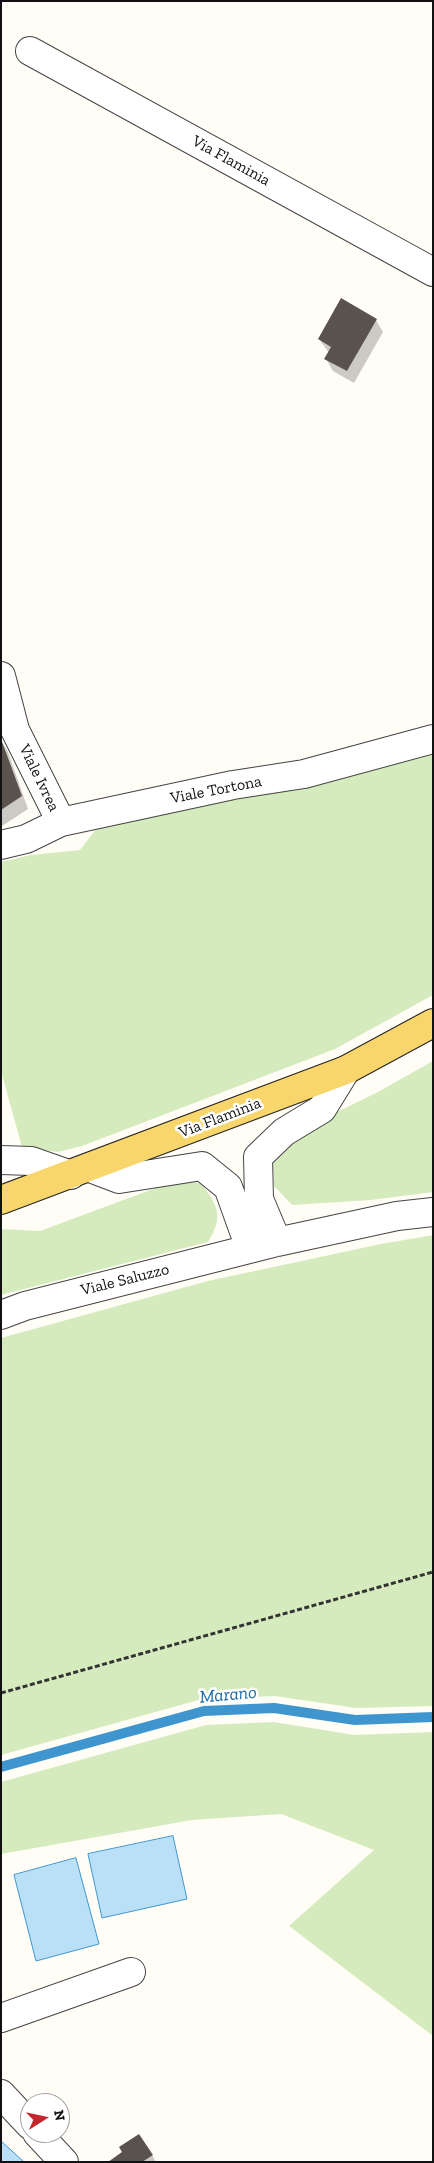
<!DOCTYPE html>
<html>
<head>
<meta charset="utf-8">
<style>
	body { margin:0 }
	#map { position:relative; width:434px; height:2163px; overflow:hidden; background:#fffdf5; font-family:"Zilla Slab",serif }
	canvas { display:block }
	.frame { position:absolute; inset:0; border:2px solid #111; pointer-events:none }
	.north { position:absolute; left:20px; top:2093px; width:50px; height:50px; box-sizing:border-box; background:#fff; border:1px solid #a0a0a0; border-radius:50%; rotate:80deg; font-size:14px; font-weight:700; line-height:20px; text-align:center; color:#111 }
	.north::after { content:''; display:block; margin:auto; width:18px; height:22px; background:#c4262e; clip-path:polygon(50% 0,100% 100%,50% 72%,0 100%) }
</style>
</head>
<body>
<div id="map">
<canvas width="434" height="2163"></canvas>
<div class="frame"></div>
<div class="north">N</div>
</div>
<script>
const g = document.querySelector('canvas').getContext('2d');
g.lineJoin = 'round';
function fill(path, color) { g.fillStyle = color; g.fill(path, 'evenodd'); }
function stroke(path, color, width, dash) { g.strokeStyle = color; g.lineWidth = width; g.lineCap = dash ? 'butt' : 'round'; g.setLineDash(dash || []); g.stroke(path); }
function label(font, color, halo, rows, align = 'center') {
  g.font = font + ' "Zilla Slab",serif'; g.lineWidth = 5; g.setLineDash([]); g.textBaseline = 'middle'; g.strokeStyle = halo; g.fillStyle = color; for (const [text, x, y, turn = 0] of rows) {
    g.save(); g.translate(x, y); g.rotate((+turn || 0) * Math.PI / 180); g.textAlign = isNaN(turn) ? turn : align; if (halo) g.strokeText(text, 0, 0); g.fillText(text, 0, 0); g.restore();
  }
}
fill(new Path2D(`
	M433,751v244l-98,54 -253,97 -24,6 -36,-5 -21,-76v-209l30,-7 49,-5 17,-22z
	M433,1061v131l-62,8 -79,5 -18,-19 -1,-27 19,-25 84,-41z
	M180,1179l22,5c16,23 22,32 6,58l-207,53v-66l39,2z
	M433,1235v471l-77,2 -81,-12 -73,3 -201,56v-417l207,-57 173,-37z
	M274,1722l80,13 79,-3v304l-144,-110 85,-76 -93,-36 -89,6 -191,34v-72l205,-57z`), '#d5ebbd');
const water = new Path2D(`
	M173,1836l14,63 -85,19 -14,-64z
	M76,1858l23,86 -63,17 -22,-86z
	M1,2141l23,21h-23z`);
fill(water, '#b9e0f7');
stroke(water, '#3f96cf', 1);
fill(new Path2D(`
	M376,320l7,12 -29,51 -21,-12 -7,-12 3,-6 -10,-14z
	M1,741l7,11 20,57 -26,17z
	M152,2155l4,7h-46z`), '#0003');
stroke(new Path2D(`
	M1,1767l203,-56 70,-3 81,12 78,-3`), '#3f96cf', 10);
fill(new Path2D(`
	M341,298l36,21 -30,52 -23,-12 7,-12 -13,-8z
	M1,739l21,57 -21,14z
	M139,2134l14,21 -11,7h-34l14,-10 -3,-5z`), '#5a524d');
const minor = new Path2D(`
	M30,51l403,221
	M1,676l14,54 46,92
	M1,845l25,-6 35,-17 172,-37 71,-11 129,-35
	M1,1160l30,1 40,14
	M90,1168l29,11 83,-13 26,21 22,61
	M277,1242l-18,-43 -1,-42 26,-25 38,-23 24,-39
	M1,1315l24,-9 252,-64 120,-26 36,-4
	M1,2018l130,-46
	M1,2094l29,31
	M37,2133l27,29`);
const major = new Path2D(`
	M1,1200l345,-130 87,-47`);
stroke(minor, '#444', 30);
stroke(major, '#222', 30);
stroke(new Path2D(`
	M1,1693l432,-121`), '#333', 3, [5, 2.5]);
stroke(minor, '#fff', 28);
stroke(major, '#f9d66b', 28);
label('16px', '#111', '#fff', [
	["Via Flaminia",231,161,29],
	["Viale Ivrea",39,778,64],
	["Viale Tortona",216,790,-11],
	["Via Flaminia",220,1118,-21],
	["Viale Saluzzo",125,1280,-14]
]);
label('italic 18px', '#1768a6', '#fff', [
	["Marano",228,1695,-5]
]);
</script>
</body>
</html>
